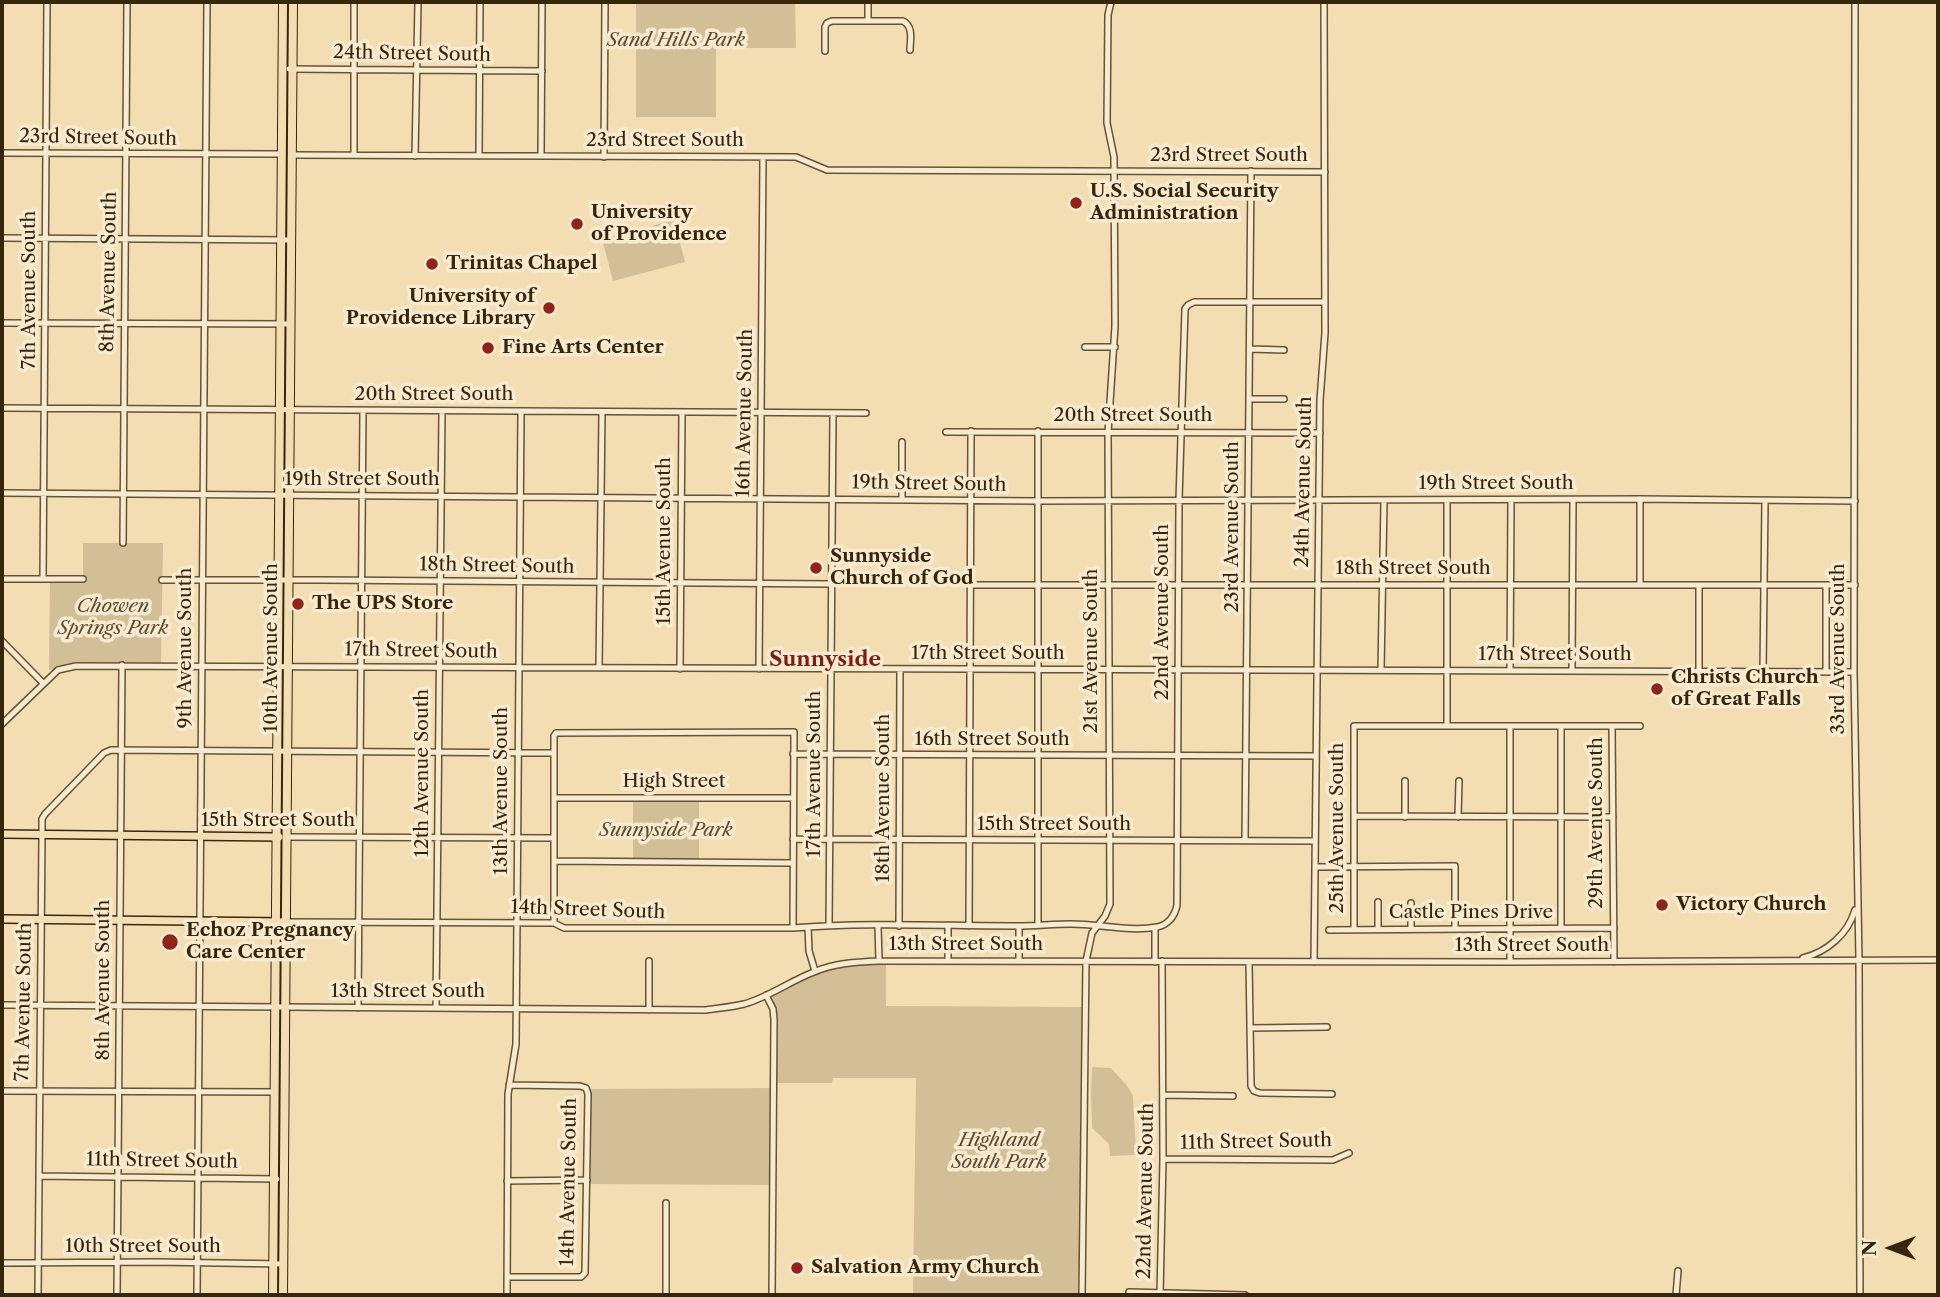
<!DOCTYPE html>
<html>
<head>
<meta charset="utf-8">
<style>
	body { margin:0 }
	#map { position:relative; width:1940px; height:1297px; overflow:hidden; background:#f3deb4; font-family:"Libre Caslon Text",serif }
	canvas { display:block }
	.frame { position:absolute; inset:0; border:4px solid #37250c; pointer-events:none }
	.north { position:absolute; left:1856px; top:1213px; width:70px; height:70px; -webkit-text-stroke:5px #f7eace; paint-order:stroke; rotate:270deg; font-size:19px; font-weight:700; line-height:28px; text-align:center; color:#37250c }
	.north::after { content:''; display:block; margin:auto; width:24px; height:32px; background:#37250c; clip-path:polygon(50% 0,100% 100%,50% 72%,0 100%) }
</style>
</head>
<body>
<div id="map">
<canvas width="1940" height="1297"></canvas>
<div class="frame"></div>
<div class="north">N</div>
</div>
<script>
const g = document.querySelector('canvas').getContext('2d');
g.lineJoin = 'round';
function fill(path, color) { g.fillStyle = color; g.fill(path, 'evenodd'); }
function stroke(path, color, width, dash) { g.strokeStyle = color; g.lineWidth = width; g.lineCap = dash ? 'butt' : 'round'; g.setLineDash(dash || []); g.stroke(path); }
function label(font, color, halo, rows, align = 'center') {
  g.font = font + ' "Libre Caslon Text",serif'; g.lineWidth = 7; g.setLineDash([]); g.textBaseline = 'middle'; g.strokeStyle = halo; g.fillStyle = color; for (const [text, x, y, turn = 0] of rows) {
    g.save(); g.translate(x, y); g.rotate((+turn || 0) * Math.PI / 180); g.textAlign = isNaN(turn) ? turn : align; if (halo) g.strokeText(text, 0, 0); g.fillText(text, 0, 0); g.restore();
  }
}
fill(new Path2D(`
	M636,2h159l1,46h-80v69h-80z
	M674,220l11,42 -72,19 -11,-42z
	M83,543h80l-2,122 -85,1 -27,4 1,-91h33z
	M633,798h66v65h-66z
	M886,961v45l200,1 -4,288h-169l3,-217h-83l-1,5h-59l1,-64 -8,-24 66,-29z
	M1092,1067l19,1 17,19 5,9 3,59 -26,1 -1,-12 -17,-16 -1,-35z
	M773,1088v97l-186,-1 -1,-95z`), '#d3bf97');
const minor = new Path2D(`
	M868,2v19
	M1855,2l-1,670 5,288 1,335
	M825,51v-24l2,-4 5,-2h71c11,6 7,19 7,29
	M289,69l253,2
	M2,153l280,1
	M292,155l504,2 31,13 498,2
	M354,155v-153
	M415,156l3,-154
	M479,156l1,-154
	M541,156l1,-154
	M604,157l1,-155
	M2,238l289,2
	M2,323l289,1
	M1085,347h30
	M1250,349l34,1
	M1249,399h35
	M2,408l864,5
	M946,432l374,1
	M2,493l1036,8 602,-2 215,2
	M902,499v-57
	M1640,499v86
	M1447,500v226
	M123,543l4,-541
	M2,579h81
	M43,579l4,-577
	M162,580h160l509,4
	M971,585h884
	M1826,585v86
	M2,641l41,42
	M599,668l3,-256
	M680,669l2,-256
	M759,669l4,-512
	M1381,670l3,-169
	M1572,670l1,-170
	M1510,671l1,-171
	M1699,671v-86
	M1763,671l2,-170
	M2,724l56,-54 18,-4 1778,6
	M1510,726v236
	M1612,726l2,236
	M793,754l523,2
	M554,798h239
	M1354,816l259,1
	M1405,817v-36
	M1458,817l1,-36
	M287,837l267,1
	M793,839l522,2
	M1245,840l6,-669
	M554,861l239,2
	M1315,867l140,-1v62
	M1378,902v27
	M1411,903v26
	M287,922l267,1 10,5h229c75,-6 150,-2 225,-2 18,0 35,-2 53,-2 28,0 58,8 86,3 11,-2 18,-11 20,-22l2,-405 6,-191 3,-4 6,-3h131
	M554,923v-187l2,-3 238,-1 -1,196
	M1038,925v-494
	M829,926l4,-513
	M878,926l1,35
	M899,926l1,-256
	M969,926l2,-495
	M808,927l1,24 6,20
	M1155,928v34
	M1561,928v-202
	M1329,930l285,-2
	M1354,930v-204h286
	M1803,958c24,-6 45,-24 52,-48
	M948,961v-36
	M1019,961v-35
	M1249,962l2,124 3,5 6,2 72,1
	M1314,962l6,-562 5,-67 -1,-331
	M766,995l7,14 1,10 -2,276
	M2,1005l704,5c13,-2 26,-3 38,-6 25,-7 46,-23 70,-32 20,-9 43,-10 65,-11l631,1 428,-2
	M358,1008l5,-597
	M436,1008l6,-597
	M649,1010v-49
	M1251,1028l76,-1
	M2,1091l273,1
	M1163,1095l70,1
	M1163,1159l170,1 16,-7
	M39,1176l238,3
	M507,1181l80,-1
	M2,1263l155,-1 127,2
	M507,1277h74l4,-4 3,-179 -2,-6 -6,-2 -71,-1
	M1129,1292l116,3
	M38,1295l4,-461v-15l3,-5 59,-61 7,-3 443,3
	M117,1295l5,-630
	M197,1295l10,-1293
	M507,1295l1,-201 8,-50 5,-632
	M666,1295v-92
	M1082,1295l4,-334 6,-28 13,-17 5,-12 -2,-471 7,-107 -1,-169 -7,-34 1,-108 3,-13
	M1160,1295l3,-136 -1,-198
	M1676,1295l2,-24`);
const major = new Path2D(`
	M2,834l277,3
	M2,919l285,3`);
const highway = new Path2D(`
	M273,1295l10,-1293
	M283,1295l10,-1293`);
stroke(minor, '#665336', 8);
stroke(major, '#37250c', 10);
stroke(highway, '#37250c', 10);
stroke(minor, '#f7eace', 5);
stroke(major, '#f3deb4', 7);
stroke(highway, '#f3deb4', 8);
for (const [x, y, r, color] of [
	[1076,203,7,"#8f2418"],
	[577,224,7,"#8f2418"],
	[432,264,7,"#8f2418"],
	[549,308,7,"#8f2418"],
	[488,348,7,"#8f2418"],
	[816,568,7,"#8f2418"],
	[298,604,7,"#8f2418"],
	[1657,689,7,"#8f2418"],
	[1662,905,7,"#8f2418"],
	[170,942,9,"#8f2418"],
	[797,1268,7,"#8f2418"]
]) { const dot = new Path2D(); dot.arc(x, y, r, 0, 2 * Math.PI); g.fillStyle = color; g.fill(dot); stroke(dot, '#f7eace', 2.5); }
label('italic 19px', '#5e4c2f', '#f7eace', [
	["Sand Hills Park",676,41],
	["Chowen",113,607],
	["Springs Park",113,629],
	["Sunnyside Park",666,831],
	["Highland",999,1141],
	["South Park",999,1163]
]);
label('19px', '#37250c', '#f7eace', [
	["24th Street South",412,54,1],
	["23rd Street South",98,138,1],
	["23rd Street South",665,141],
	["23rd Street South",1229,156],
	["8th Avenue South",109,272,-89],
	["7th Avenue South",30,290,-90],
	["20th Street South",434,395],
	["16th Avenue South",745,413,-89],
	["20th Street South",1133,416],
	["19th Street South",362,480],
	["24th Avenue South",1304,482,-89],
	["19th Street South",929,484,1],
	["19th Street South",1496,484],
	["23rd Avenue South",1233,527,-90],
	["15th Avenue South",665,541,-90],
	["18th Street South",497,566,1],
	["18th Street South",1413,569],
	["22nd Avenue South",1163,612,-90],
	["9th Avenue South",186,648,-90],
	["10th Avenue South",272,648,-90],
	["33rd Avenue South",1839,649,-90],
	["17th Street South",421,651,1],
	["21st Avenue South",1092,651,-90],
	["17th Street South",988,654],
	["17th Street South",1555,655],
	["16th Street South",992,740],
	["12th Avenue South",423,773,-90],
	["17th Avenue South",815,774,-90],
	["High Street",674,782],
	["13th Avenue South",502,791,-90],
	["18th Avenue South",884,798,-90],
	["15th Street South",278,821],
	["29th Avenue South",1597,823,-90],
	["15th Street South",1054,825],
	["25th Avenue South",1338,828,-90],
	["14th Street South",588,910,2],
	["Castle Pines Drive",1471,913],
	["13th Street South",966,945],
	["13th Street South",1532,946],
	["8th Avenue South",104,980,-90],
	["13th Street South",408,992],
	["7th Avenue South",24,1002,-89],
	["11th Street South",1256,1142,-1],
	["11th Street South",162,1161,1],
	["14th Avenue South",569,1182,-89],
	["22nd Avenue South",1146,1191,-89],
	["10th Street South",143,1247]
]);
label('bold 19px', '#37250c', '#f7eace', [
	["U.S. Social Security",1090,192],
	["Administration",1090,214],
	["University",591,213],
	["of Providence",591,235],
	["Trinitas Chapel",446,264],
	["University of",535,297,"right"],
	["Providence Library",535,319,"right"],
	["Fine Arts Center",502,348],
	["Sunnyside",830,557],
	["Church of God",830,579],
	["The UPS Store",312,604],
	["Christs Church",1671,678],
	["of Great Falls",1671,700],
	["Victory Church",1676,905],
	["Echoz Pregnancy",186,931],
	["Care Center",186,953],
	["Salvation Army Church",811,1268]
], 'left');
label('bold 21px', '#7a1f14', '#f7eace', [
	["Sunnyside",825,660]
]);
</script>
</body>
</html>
